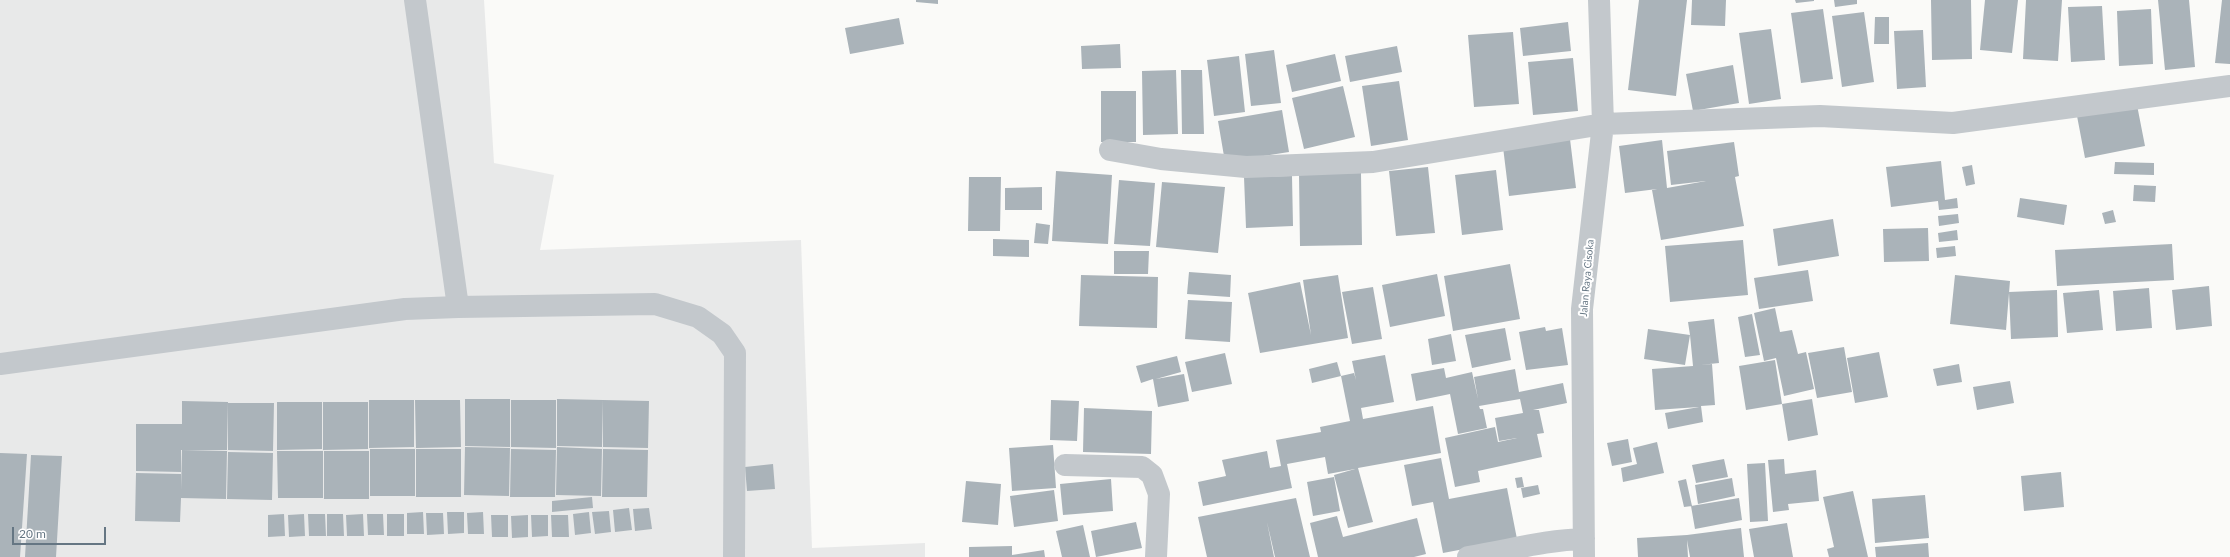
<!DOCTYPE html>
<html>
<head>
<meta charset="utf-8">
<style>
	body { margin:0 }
	#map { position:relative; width:2230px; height:557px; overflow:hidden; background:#fafaf8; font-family:Lato,sans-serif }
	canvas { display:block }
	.scale { position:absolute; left:12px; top:527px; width:94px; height:18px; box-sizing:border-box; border:2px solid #657683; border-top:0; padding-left:5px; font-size:12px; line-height:14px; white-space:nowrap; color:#657683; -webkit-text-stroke:3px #fff; paint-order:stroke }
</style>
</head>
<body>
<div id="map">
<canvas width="2230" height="557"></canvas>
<div class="scale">20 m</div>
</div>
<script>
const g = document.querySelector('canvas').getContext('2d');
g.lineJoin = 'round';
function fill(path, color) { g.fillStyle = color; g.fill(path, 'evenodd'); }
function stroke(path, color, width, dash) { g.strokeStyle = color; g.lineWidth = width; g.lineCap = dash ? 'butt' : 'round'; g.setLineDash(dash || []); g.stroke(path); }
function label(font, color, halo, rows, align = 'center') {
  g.font = font + ' Lato,sans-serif'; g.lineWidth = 4; g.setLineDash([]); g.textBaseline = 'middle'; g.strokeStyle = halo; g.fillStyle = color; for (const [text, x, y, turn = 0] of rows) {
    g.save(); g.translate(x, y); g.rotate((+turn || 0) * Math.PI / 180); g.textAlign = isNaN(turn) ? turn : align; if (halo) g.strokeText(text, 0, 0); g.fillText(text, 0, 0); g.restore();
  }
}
fill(new Path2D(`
	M0,0h484l10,163 60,12 -14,75 261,-10 11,308 113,-5v14h-925z`), '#e8e9e9');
fill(new Path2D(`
	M916,0h22v4l-22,-2z
	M1639,0h48l-11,96 -48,-6z
	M1692,0h34l-1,26 -34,-1z
	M1795,0h19v1l-18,2z
	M1834,0h23v4l-22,3z
	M1931,0h40l1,59 -40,1z
	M1985,0h33l-6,53 -32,-3z
	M2026,0h36l-4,61 -35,-2z
	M2158,0h31l6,67 -30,3z
	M2222,0h8v64l-15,-1z
	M2102,6l3,54 -34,2 -3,-55z
	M1823,9l10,70 -32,4 -10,-70z
	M2151,9l2,55 -34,2 -2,-55z
	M1864,12l10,70 -32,5 -10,-71z
	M1875,17h14v27h-15z
	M899,18l5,26 -54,10 -5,-26z
	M1568,22l3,29 -48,5 -3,-28z
	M1771,29l10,70 -32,5 -10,-71z
	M1923,30l3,57 -29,2 -3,-58z
	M1513,32l6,72 -45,3 -6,-72z
	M1120,44l1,24 -39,1 -1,-23z
	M1397,46l5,26 -52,10 -5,-26z
	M1274,50l7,53 -30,3 -6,-52z
	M1335,54l6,27 -49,11 -6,-27z
	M1239,56l6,56 -31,4 -7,-56z
	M1573,58l5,53 -45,4 -5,-53z
	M1733,65l6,38 -46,8 -7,-37z
	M1176,70l2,64 -35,1 -1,-64z
	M1181,70h21l2,64h-22z
	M1399,81l9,59 -37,6 -9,-60z
	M1343,86l12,51 -51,12 -12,-51z
	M1101,91h35v51h-35z
	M2137,105l8,41 -60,12 -8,-42z
	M1282,110l7,42 -64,10 -7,-41z
	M1570,139l6,49 -67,8 -6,-49z
	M1662,140l5,48 39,-7 -35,4 -4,-34 67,-9 5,34 -4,1 9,49 -83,14 -9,-50 5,-1 -32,4 -6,-47z
	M1941,161l4,39 12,-2 1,10 -19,2 -1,-9 -47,6 -5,-40z
	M2115,162l39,1v12l-40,-1z
	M1972,165l3,19 -9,2 -4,-19z
	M1428,167l7,66 -39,3 -7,-65z
	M1496,170l7,60 -41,5 -7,-60z
	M1056,171l56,4 -4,69 -56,-3z
	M1361,173l1,72 -62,1 -1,-72z
	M1292,176l1,50 -47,2 -2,-51z
	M969,177h32l-1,54h-32z
	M1119,180l36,3 -5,63 -36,-2z
	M1162,182l63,5 -7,66 -62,-6z
	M2134,185l22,1 -1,16 -22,-1z
	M1042,187v23h-37v-22z
	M2020,198l47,7 -3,20 -47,-8z
	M2113,210l3,12 -11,2 -3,-11z
	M1958,214l1,9 -20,3 -1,-10z
	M1833,219l6,37 -61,10 -5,-37z
	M1036,223l14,2 -2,19 -14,-1z
	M1928,228l1,33 -45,1 -1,-33z
	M1957,230l1,10 -19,2 -1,-9z
	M993,239l36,1v17l-36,-1z
	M1743,240l5,55 -78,7 -5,-56z
	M2172,244l2,36 -117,6 -2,-36z
	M1955,246l1,10 -19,2 -1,-10z
	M1114,251h35l-1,23h-34z
	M1510,264l10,55 -67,12 -9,-55z
	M1808,270l5,31 -54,8 -5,-31z
	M1189,272l42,3 -1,22 -43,-3z
	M1437,274l8,42 -55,11 -8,-42z
	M1081,275l77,2 -1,51 -78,-2z
	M1338,275l10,63 -88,15 -12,-60 52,-11 11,53 -8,-55z
	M1955,275l55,6 -4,49 -56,-6z
	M2209,286l3,40 -36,4 -4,-40z
	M1373,287l9,52 -30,5 -10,-52z
	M2149,288l3,40 -36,3 -3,-40z
	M2057,290l1,47 -47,2 -2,-47z
	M2099,290l4,40 -36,3 -4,-40z
	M1188,300l44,2 -2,40 -45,-3z
	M1775,308l5,24 12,-2 6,24 8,-2 8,37 -30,7 -8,-38 -12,3 -10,-48z
	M1752,314l8,41 -15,2 -7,-40z
	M1714,319l5,44 -19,2 12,-1 3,41 -14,1 2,16 -35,7 -3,-16 34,-6 -44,3 -3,-41 41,-3 -3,-31 -5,30 -41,-6 4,-30 42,6 -2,-13z
	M1545,327l1,4 16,-3 6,37 -42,5 -7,-38z
	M1505,328l6,32 -39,8 -7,-33z
	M1451,334l5,27 -24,4 -4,-26z
	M1844,347l8,45 -35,6 -9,-45z
	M1879,352l9,45 -33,6 -8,-45z
	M1225,353l7,31 -40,8 -7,-30z
	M1385,355l9,47 -33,6 2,11 70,-13 8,47 -83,15 15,54 -25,6 -14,-53 21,-6 -27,5 -3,-17 -38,7 5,24 -89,18 -5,-24 28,-6 -4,-16 45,-9 3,17 11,-2 -5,-26 45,-8 -1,-5 30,-6 -9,-45 13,-3 2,7 -4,-19z
	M1177,356l4,16 -25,7 28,-5 5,27 -31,6 -5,-28 -12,4 -5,-17z
	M1775,360l7,44 -36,6 -7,-44z
	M1337,362l4,14 -29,7 -3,-14z
	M1959,364l3,18 -25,4 -4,-17z
	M1444,368l2,10 26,-6 6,27 -4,-22 41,-8 4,23 44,-9 4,20 -34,7h6l5,23 -7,1 5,23 -64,14 2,11 -25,5 -10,-49 50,-11 3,15 19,-4 -18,3 -4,-23 28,-5 -3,-14 -41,7 1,3h3l4,19 -29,6 -8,-40 -34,7 -5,-27z
	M2010,381l4,22 -37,7 -4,-23z
	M465,399h45v48l-45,-1z
	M557,399l46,1 -1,47 -45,-1z
	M1812,399l6,36 -30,6 -6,-37z
	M369,400h45v47l-45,1z
	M415,400h45l1,47 -45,1z
	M511,400h45v48l-45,-1z
	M603,400l46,1 -1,47 -45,-1z
	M1051,400l28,1 -2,40 -27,-1z
	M182,401l46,1 -1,48h-46v22l-45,-1v-47h46z
	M277,402h45v47l-45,1z
	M323,402h45v47l-45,1z
	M228,403h46l-1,48 -45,-1z
	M1084,408l68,3 -1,43 -68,-2z
	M1628,439l4,23 -20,4 -5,-23z
	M1657,442l7,31 -41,9 -2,-14 16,-4 -4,-16z
	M1053,445l3,43 -44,3 -3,-43z
	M465,447l45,1 -1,48 -45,-1z
	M557,447l45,2 -1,47 -45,-1z
	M370,449h45v47h-45z
	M416,449h45v48h-45z
	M511,449l45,1 -1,47h-45z
	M603,449l45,1 -1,47h-45z
	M182,450l45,1 -1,48 -45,-1 -1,24 -45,-1 1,-48 45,1v16z
	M277,451h46v47h-45z
	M324,451h45v48h-45z
	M228,452l45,1 -1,47 -45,-1z
	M0,453l27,1 -7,103h-20z
	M31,455l31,1 -6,101h-31z
	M1441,458l8,41 58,-11 10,51 -74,14 -10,-51 -21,4 -8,-41z
	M1724,459l4,18 -32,6 -4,-18z
	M1784,459l1,15 31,-4 3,31 -31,3 1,6 -16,2 -5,-52z
	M1765,463l3,58 -18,1 -3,-58z
	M773,464l2,25 -28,2 -2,-24z
	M2061,472l3,35 -40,4 -3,-35z
	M1334,477l6,34 -27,5 -6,-34z
	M1522,477l2,10 -7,1 -2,-10z
	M1732,478l3,18 -37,8 -3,-19z
	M1111,479l2,32 -50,4 -3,-31z
	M1686,479l6,27 -8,1 -6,-26z
	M966,481l35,3 -3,41 -36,-3z
	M1538,485l2,9 -17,4 -2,-10z
	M1054,490l4,31 -44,6 -4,-31z
	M1853,491l15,66h-39l-2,-8 7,-2 -11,-50z
	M1925,495l4,43 -54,5 -3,-44z
	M592,497l1,11 -41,4v-11z
	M1296,498l14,59h-35l-8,-35 7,35h-67l-9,-40z
	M1739,498l3,22 -47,9 -4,-23z
	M629,508l3,22 -17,2 -2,-22z
	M649,508l3,21 -17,2 -2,-22z
	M609,511l2,21 -16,2 -3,-22z
	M423,512l1,22h-17v-21z
	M447,512h17v21l-16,1z
	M483,512l1,22h-16l-1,-21z
	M589,512l2,21 -16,2 -2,-21z
	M426,513h17l1,21 -17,1z
	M284,514l1,22 -17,1v-22z
	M304,514l1,22 -16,1 -1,-22z
	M308,514h17l1,22h-17z
	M327,514h16l1,22h-17z
	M363,514l1,22h-17l-1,-21z
	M367,514h16l1,21h-16z
	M387,514h17v22h-17z
	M491,515h17v22h-16z
	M528,515v22l-16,1 -1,-22z
	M531,515h17v21l-16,1z
	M551,515h17l1,22h-17z
	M1337,516l6,21 74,-19 9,36 -12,3h-96l-8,-34z
	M1136,522l6,26 -46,9 -5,-26z
	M1787,523l6,34h-39l-5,-28z
	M1083,525l7,32h-28l-6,-26z
	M1741,528l3,29h-54l-3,-17 1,17h-50l-1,-19 50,-3z
	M1928,543l1,14h-53l-1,-10z
	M1012,546v9l32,-5 1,7h-76v-10z`), '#aab3b9');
stroke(new Path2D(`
	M415,0l43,307
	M1110,150l51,9 85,8 127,-5 230,-38 217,-8 133,7 277,-37
	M0,364l405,-55 53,-2 197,-3 43,13 24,17 13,19 -1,204
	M1065,465l77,2 10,8 7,19 -3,63
	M1468,557c39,-6 77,-17 116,-18
	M1584,557l-2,-248 21,-185 -4,-124`), '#c3c8cc', 22);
label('10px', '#657683', '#fff', [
	["Jalan Raya Cisoka",1587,278,-85]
]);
</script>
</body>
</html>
